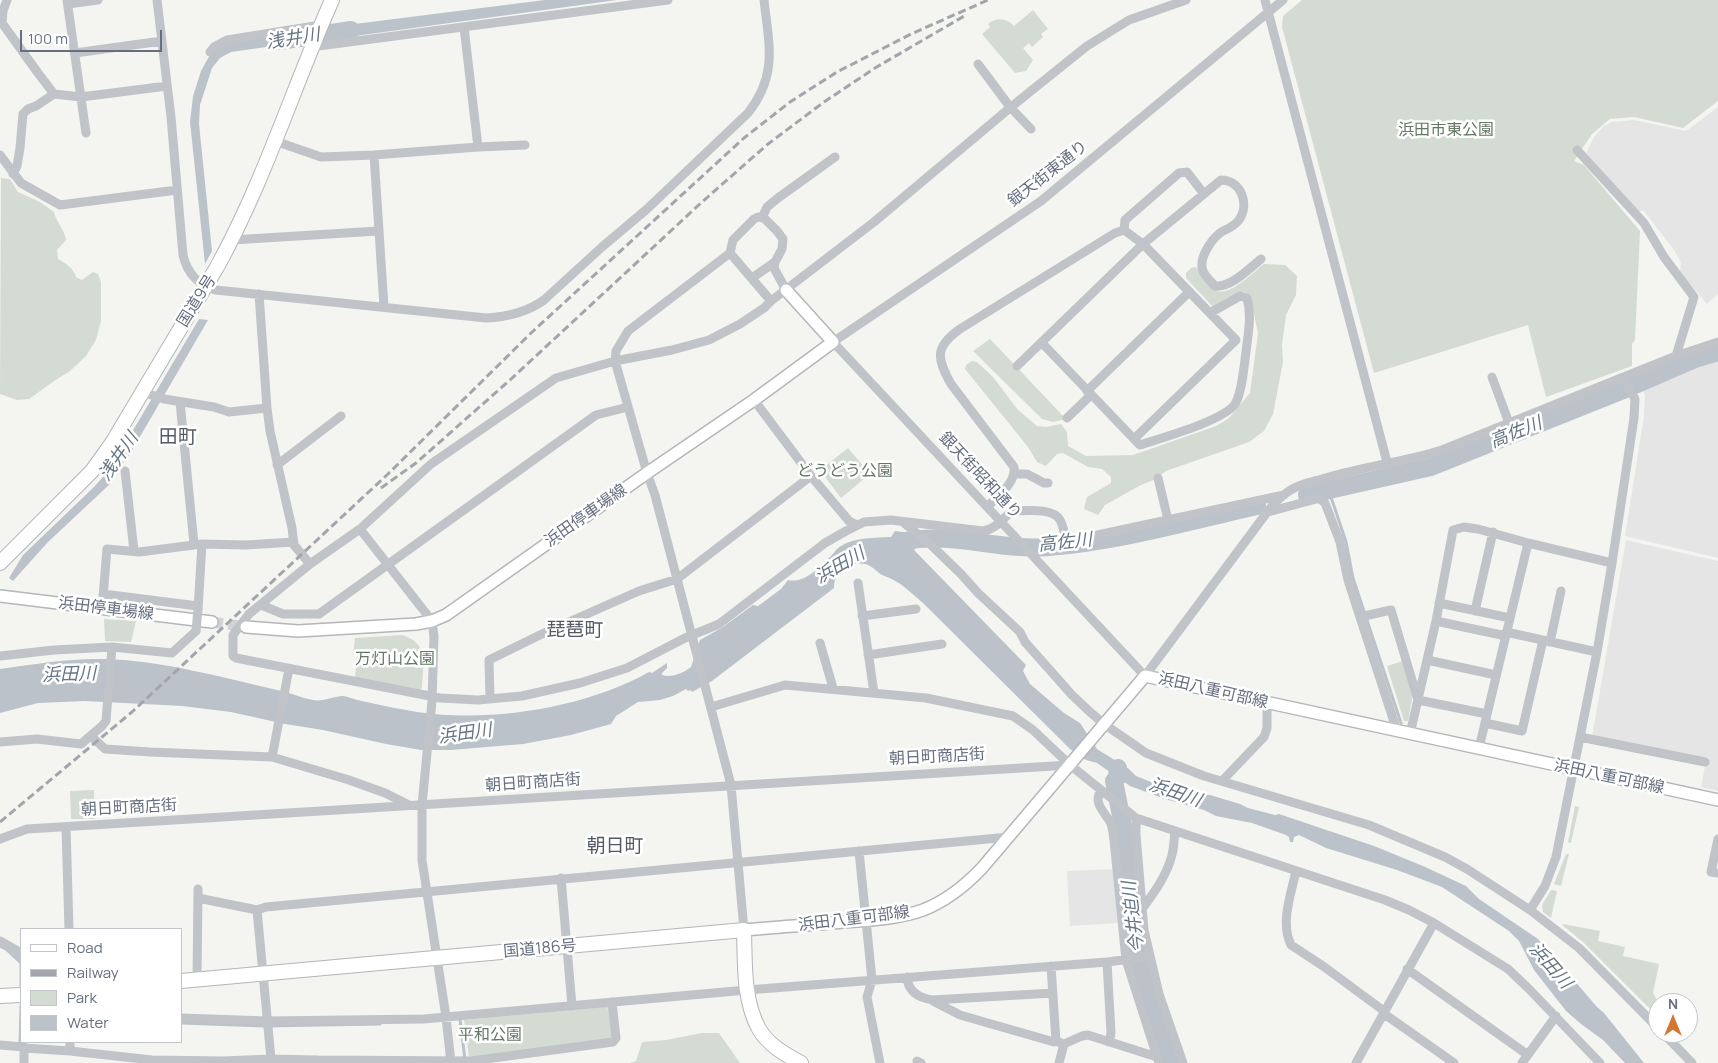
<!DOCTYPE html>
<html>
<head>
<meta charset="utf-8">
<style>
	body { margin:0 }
	#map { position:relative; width:1718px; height:1063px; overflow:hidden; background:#f4f5f1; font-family:Manrope,sans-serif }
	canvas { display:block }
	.legend { position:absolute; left:20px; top:928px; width:162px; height:115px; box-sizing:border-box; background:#fff; border:1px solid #c2c5cc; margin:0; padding:6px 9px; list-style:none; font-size:15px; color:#666f80 }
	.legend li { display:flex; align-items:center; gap:10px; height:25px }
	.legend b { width:25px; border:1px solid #c2c5cc }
	.north { position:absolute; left:1648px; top:993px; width:50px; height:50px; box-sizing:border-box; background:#fff; border:1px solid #c2c5cc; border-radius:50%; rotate:0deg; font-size:14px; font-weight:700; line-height:20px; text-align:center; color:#666f80 }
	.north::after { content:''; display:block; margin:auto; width:18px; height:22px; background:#d37833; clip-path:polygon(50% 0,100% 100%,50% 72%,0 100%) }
	.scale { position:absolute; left:20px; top:30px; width:142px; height:22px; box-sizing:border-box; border:2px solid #666f80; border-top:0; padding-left:6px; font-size:15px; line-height:18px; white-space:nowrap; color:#666f80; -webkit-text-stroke:4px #fff; paint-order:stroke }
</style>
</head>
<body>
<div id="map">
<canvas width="1718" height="1063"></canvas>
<ul class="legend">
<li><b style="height:6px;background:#fff"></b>Road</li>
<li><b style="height:6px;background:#a2a5ab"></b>Railway</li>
<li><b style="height:14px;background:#d4dbd3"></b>Park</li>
<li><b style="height:14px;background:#bbc2c9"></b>Water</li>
</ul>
<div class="north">N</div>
<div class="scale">100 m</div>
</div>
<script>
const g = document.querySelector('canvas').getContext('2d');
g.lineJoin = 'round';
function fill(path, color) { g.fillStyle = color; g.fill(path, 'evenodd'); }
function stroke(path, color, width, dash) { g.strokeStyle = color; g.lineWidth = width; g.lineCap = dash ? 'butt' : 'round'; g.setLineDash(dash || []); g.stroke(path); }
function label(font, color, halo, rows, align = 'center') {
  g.font = font + ' Manrope,"Noto Sans JP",sans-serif'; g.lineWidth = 5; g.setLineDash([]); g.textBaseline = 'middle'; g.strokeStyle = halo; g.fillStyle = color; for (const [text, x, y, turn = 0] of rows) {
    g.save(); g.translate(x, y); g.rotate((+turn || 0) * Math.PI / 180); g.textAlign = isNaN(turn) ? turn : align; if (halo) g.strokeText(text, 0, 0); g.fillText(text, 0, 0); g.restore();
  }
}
fill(new Path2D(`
	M1718,107v187l-11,10 -27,-32 1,-10 -7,-12 -31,-40 -5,2 -52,-59 8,-16 9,-10 8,-5 23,-2 52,11z
	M1718,359v199l-93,-22 19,-120 1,-21 -3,-6 39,-17z
	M1626,540l92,21v230l-17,-4 5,-26 -114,-24z
	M1114,869l5,54 -49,3 -3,-55z`), '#e5e5e5');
fill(new Path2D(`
	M1302,0h416v101l-35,27 -49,-11 -24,2 -18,15 -18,27 10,4 56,66 -5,109 -3,4v22l-86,31 -18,-72 -154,48 -92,-346 1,-11z
	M1033,10l15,19 -7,5 2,3 -11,10 -3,-4 -6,5 10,12 -7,11 -11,2 -33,-39 8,-7 -2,-3c8,-7 19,-6 26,2z
	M1,178l9,1 8,13 22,10 14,10c3,12 10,16 12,28l-9,10 1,9c8,5 15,8 18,18l6,3 11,-8 5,2 3,8v39l-5,19 -10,16 -16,15 -16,10 -25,18 -12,1 -17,-6z
	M1264,264l21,1 12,11 -1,19 -10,20 -4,30 1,17 -10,52 -9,17 -15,11 -83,29 -10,8 -15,6 -36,20 -7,10 -14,-6 3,-12 24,-14v-6l-9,-8 -14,-2 -25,-14 -6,1 -11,12 -9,-4 -9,-15 -63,-78 1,-4 6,-4 5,1 16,15 25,33 19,16 9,1 15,-3 6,8 1,14 18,10 47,-1 83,-29 12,-7 22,-26 8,-60 -8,-38 -6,-3 -17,6 -14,9 -27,-29v-5l5,-5 5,-1c5,7 11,16 18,22 13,11 39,-17 50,-25z
	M990,339l76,80 -13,3 -11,-3 -69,-68z
	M848,448l22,26 -29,24 -21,-28z
	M104,619l32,2 -5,21 -26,-1z
	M402,635c28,8 21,30 20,53l-3,2 -64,-12 2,-23h-4l2,-17z
	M1403,661l10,33 -5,27h-4l-17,-55z
	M94,790l1,29h-24l-1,-28z
	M1575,806l4,1 -8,36 -3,-1z
	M1566,854h3l-8,32 -7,-2z
	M1551,890l6,1 -6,27 -8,-6 -1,-7z
	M1563,924l37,7 -2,10 27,6 -2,9 36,8 -6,29 5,9 3,1h-3v14l-75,-75 -21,-17z
	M606,1007l3,3 3,26 -2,3 -141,18 -5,-37z
	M702,1033h17l21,30h-110l6,-2 6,-19 24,-2z`), '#d4dbd3');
fill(new Path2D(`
	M545,0h72l-291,40 5,-13z
	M307,30l-5,12 -71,10 -11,6 -8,10 -12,37 -1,19 13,127 -7,13 -15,-142 3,-26 8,-25 11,-20 20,-9z
	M199,319l9,1 -81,139 -8,-5z
	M117,457l7,5 -14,22 -62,58 -35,39 -4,-3 14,-23 70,-67 9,-10z
	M895,531l30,4 7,5h-9l-9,10 112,115 -3,6 7,13 34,29 16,10 17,26 32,20 7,7 28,11 16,-1 16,9h14l30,9 8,4 27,7 4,-1 95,32 49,20 43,20 13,13 59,40 6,7 6,12 9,11 8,3 30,35 7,6 40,50h-19l-22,-23 -22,-16 -15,-13 -32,-41 -15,-29 -10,-10 -67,-44 -45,-17 -71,-22 -27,-13 -5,2 -1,5h-3l-1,-5 -3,-2 -34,-12 -36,-7 -12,-6 -39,-11 -35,-13 -33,-23 -11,-3 -16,-11 -147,-146c-14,-12 -23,-22 -41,-28 -4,-2 -8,-7 -12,-9 -10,-5 -20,-2 -28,5 -6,5 -8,9 -8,17l-122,93 -20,11 -1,-2 -3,1 -2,-2 -13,7 -13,4 -22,2 -22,14 -5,8 -40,11 -48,9 -72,6h-30l-35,-6 -63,-14 -38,-6 -54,-12 -49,-6 -97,-5 -47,2 -38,10v-44c35,-5 70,-11 105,-10 59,2 116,18 172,31 12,2 24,8 36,10 10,2 21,-4 30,-4 6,1 13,4 19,5 18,4 37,8 55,11 73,11 168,-4 232,-40l3,1 15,-10v5l-5,5v2c10,3 21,-2 29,-8l9,-27 23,-13 30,-22 5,1 23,-17 7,-9c16,4 32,-13 42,-23 4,-4 7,-9 11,-11 14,-9 34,-8 50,-9z`), '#bbc2c9');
stroke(new Path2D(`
	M1329,491l17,51 7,36 48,145
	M0,946l6,3 15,14
	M21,985v-21
	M460,1019l5,41
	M181,1023l83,3 116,-2
	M20,1045l1,-39`), '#bbc2c9', 3);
stroke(new Path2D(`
	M280,41l71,-11
	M1307,495l124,-28 190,-76 74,-32 23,-7
	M905,541c48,-9 95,10 144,6 68,-5 141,-26 208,-41
	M1118,768l-1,10 -3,3 10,50 13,120 9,42 24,70`), '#bbc2c9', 18);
stroke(new Path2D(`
	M212,622l34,5`), '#d0d4d5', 11, [11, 5.5]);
const major = new Path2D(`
	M0,596l212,26
	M246,627l52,4 118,-7 16,-3 14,-6 201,-142 107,-73 79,-58 -47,-52
	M744,930c33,-3 66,-5 99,-8 26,-2 55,-3 80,-12 23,-9 42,-24 59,-42l163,-192 573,124`);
const highway = new Path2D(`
	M0,563l92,-92 20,-28 105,-176c47,-85 76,-179 115,-267
	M181,981l563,-51c1,32 -1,70 15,99 9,16 27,26 42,34
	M0,996l21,-1`);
stroke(major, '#b4b6ba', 14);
stroke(highway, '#b3b5b9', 16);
stroke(new Path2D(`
	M7,0l-4,11 -1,12 36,50 16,21 27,3 86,-11
	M67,0l19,133
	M157,0l14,117 12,138c4,18 16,31 33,35l270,28c21,-1 40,-5 58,-18l58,-53 45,-38 101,-96c30,-38 21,-68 16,-113
	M1186,0l-57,20 -42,26 -76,61 -137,115 -103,79 -7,7 -24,16 -31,16 -37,10 -57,11 -59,17 -125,86 -71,65 -50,35 -61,50 -16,21v21l3,2 204,40 38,2 44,-4 58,-13 47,-15 58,-30 34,-14 106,-81 21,-12 18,-9 27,-2 92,11c12,-2 20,-11 28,-20 13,0 42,-4 49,9 3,5 4,13 6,19h13l205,-44
	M1265,0l122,462
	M1283,0l-242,201 -208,141 312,334 120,-161c7,-9 14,-18 24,-24 10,-7 22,-9 33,-12 40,-12 81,-17 120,-29l234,-94 42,-14
	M68,4l30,-4
	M464,27l14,120
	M311,47l357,-47
	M210,52l4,-5 13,-7 94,-15
	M75,53l87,-12
	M978,64l32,43 21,22
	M275,141l46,16 53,-2 104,-8 47,-2
	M1577,150l67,73 20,34 30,40 -18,59
	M0,155l21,28 39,22 117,-15
	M374,155l10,152
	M13,174l4,-8 3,-18 3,-34 5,-5 8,-3 18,-12
	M762,218l5,-11 11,-9 57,-41
	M1124,230l1,-10 54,-47 8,-1 17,22
	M232,240l146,-9
	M730,253l-102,78 -12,20 -1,10 32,112 8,22 76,290 13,145
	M752,278l23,-16
	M259,294l8,114 3,23 22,97 2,17 16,19
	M771,301l-41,-48 3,-13 21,-21 4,-2 6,1 13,13 6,8 -1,10 -7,13 -1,6 12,22
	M1017,366l126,-122 78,-64c20,0 29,24 18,40 -5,7 -13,9 -19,13 -9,7 -22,26 -17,38 2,5 8,11 12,15 15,2 34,-17 46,-27
	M1492,377l17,46
	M1087,391l102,-99
	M142,392l22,7 50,8 15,5 38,-4
	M754,400l57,76 38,45 8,4
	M180,402l14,142
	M1067,418l24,-23
	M1134,439l6,6c21,-7 83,-24 95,-41 7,-11 9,-38 11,-52 2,-18 6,-36 1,-54l-7,-2 -30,17
	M277,465l64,-49
	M125,471l9,80
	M1015,474h12l17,9h4
	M1158,478l10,42
	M988,506c10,-10 28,-23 26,-39l-63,-83c-14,-25 -17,-37 9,-55l155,-96 9,-3 19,14 93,96 -102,99 -92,-96
	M1268,512l48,-13h4l5,4 15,39 8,38 49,151
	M904,523l25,20 32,31 17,19 42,39 5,10 47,53 18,17 14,12 42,29 58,23 165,49 76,32 22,12 63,41 49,38 79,80
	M360,529l72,92 2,16 -2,64 -10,104v55l24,157 5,46
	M202,544l44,1 48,-3
	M858,583l16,110
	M103,594l95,12
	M1439,603l71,15
	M261,605l22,9h36l277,-199 32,-8
	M102,609l5,-60 32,3 63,-8 -4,65
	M1475,611l18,-79
	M862,616l54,-7
	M1360,617l31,-7 27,90 69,14
	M1436,621l70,15
	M1506,632l91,20
	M1550,642l11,-51
	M820,643l13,45
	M112,647l60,6 24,-22
	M868,655l74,-11
	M0,656l54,-6 58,-3 -6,74 -4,5 -21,18 -44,-5 -37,3
	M1427,660l69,15
	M490,699l-1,-39 55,-27 95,-42 38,-12 134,-103
	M711,707l74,-22 141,13 87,18 20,14 37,35 66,53 249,82 24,10 25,13 74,46 21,20 71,74
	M1485,723l37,8 21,-91
	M1410,734l26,-113 17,-91 11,-3 14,2 50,14 84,20
	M91,736l14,13 45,3 122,5 77,23 36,13 24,12
	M1580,737l125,25
	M1479,748l49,-205
	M272,757l17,-88
	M1222,781l42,-44 3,-9v-25
	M1101,791c-8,10 2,20 8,29 4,6 4,14 5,20l12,120 33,103
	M1136,818v17l8,95 15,64 24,69
	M66,827l3,102
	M0,839l27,-10 1043,-64
	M1718,839l-7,33 7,1
	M859,851l13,129 -5,17 13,66
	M1296,871c-5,23 -16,52 -5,74l32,21 61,45
	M561,878l11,128
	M198,898l59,12
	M1142,909c12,-16 25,-34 30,-54 2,-8 2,-16 3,-24
	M1530,910l15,-24 11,-29 41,-205 15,-89 22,-145 1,-19 -11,-21
	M0,941l16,9 5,6
	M1107,962l4,71 -2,9
	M1051,966l5,75 5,2
	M1407,969l121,86
	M907,977c1,15 12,21 26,23l120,-7
	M197,980l1,-91
	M933,1001l27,14 94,27 2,-1
	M1383,1013l71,50
	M181,1018l86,3 157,-2 323,-29 360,-28 23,-3 19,-4
	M1663,1033l29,30
	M0,1045l24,2v16
	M24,1048l46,3v-9
	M70,1051l82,9 71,1 48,-2 46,1v3
	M271,1059l-14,-149 9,-3 743,-70
	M317,1060l154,1 142,-19 3,-4 -4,-36
	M917,1061l4,2
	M1059,1063l5,-19 18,-8 6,-1 69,22
	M1356,1063l78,-140
	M1522,1063l34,-47`), '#c0c3c7', 9);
stroke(major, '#fff', 11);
stroke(highway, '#fff', 14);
stroke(new Path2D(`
	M381,488l35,-25 94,-83 192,-178 66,-58 56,-42 51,-34 91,-53
	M0,822l132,-110 256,-238 143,-141 213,-195 46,-36 47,-30 74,-38 77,-34`), '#a2a5ab', 3, [8, 4]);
stroke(new Path2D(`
	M196,631l2,-22`), '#c0c3c7', 9);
label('16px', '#647864', '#fff', [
	["浜田市東公園",1446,131],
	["どうどう公園",845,472],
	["万灯山公園",395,660],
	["平和公園",490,1036]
]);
label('16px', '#666f80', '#fff', [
	["銀天街東通り",1048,174,-38],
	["国道9号",197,301,-58],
	["銀天街昭和通り",980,476,47],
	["浜田停車場線",586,516,-35],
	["浜田停車場線",106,609,7],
	["浜田八重可部線",1213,691,13],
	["朝日町商店街",937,757,-3],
	["浜田八重可部線",1609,777,12],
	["朝日町商店街",533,783,-4],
	["朝日町商店街",129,808,-3],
	["浜田八重可部線",854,919,-7],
	["国道186号",540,949,-5]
]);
label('italic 18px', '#677684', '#fff', [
	["浅井川",293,39,-9],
	["高佐川",1516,433,-22],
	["浅井川",119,457,-55],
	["高佐川",1065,543,-6],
	["浜田川",840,566,-30],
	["浜田川",69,675,-2],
	["浜田川",465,734,-8],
	["浜田川",1175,793,19],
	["今井迫川",1134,917,-97],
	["浜田川",1550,966,49]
]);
label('19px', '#535a66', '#fff', [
	["田町",178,438],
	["琵琶町",575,631],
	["朝日町",615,847]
]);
</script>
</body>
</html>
